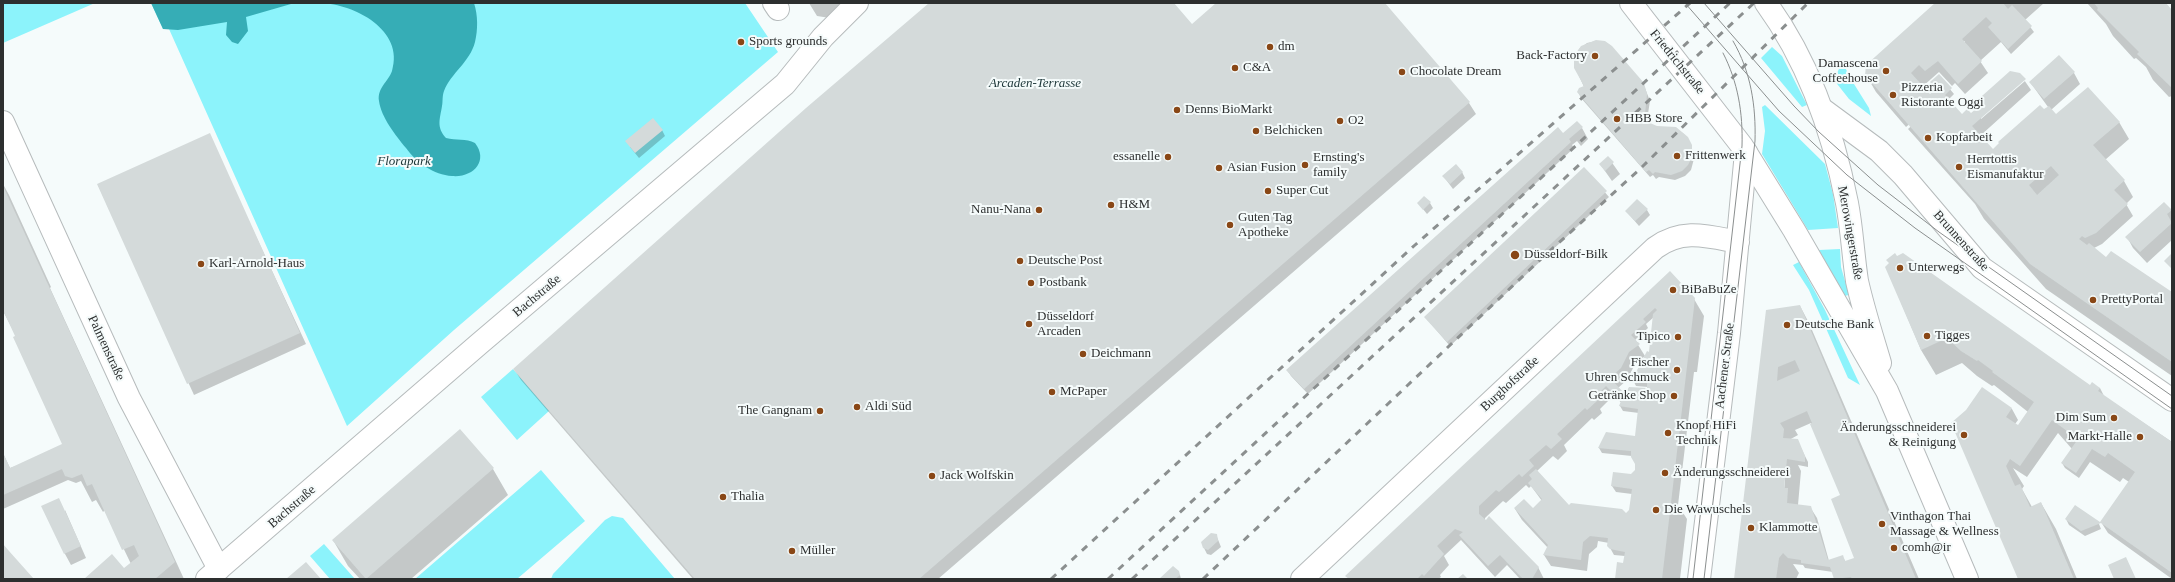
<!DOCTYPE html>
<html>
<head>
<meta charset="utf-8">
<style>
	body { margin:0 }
	#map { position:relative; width:2175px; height:582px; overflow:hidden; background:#f5fbfb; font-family:Georgia,serif }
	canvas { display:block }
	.frame { position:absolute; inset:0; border:4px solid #2d2f2f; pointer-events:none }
</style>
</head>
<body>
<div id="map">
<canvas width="2175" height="582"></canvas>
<div class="frame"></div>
</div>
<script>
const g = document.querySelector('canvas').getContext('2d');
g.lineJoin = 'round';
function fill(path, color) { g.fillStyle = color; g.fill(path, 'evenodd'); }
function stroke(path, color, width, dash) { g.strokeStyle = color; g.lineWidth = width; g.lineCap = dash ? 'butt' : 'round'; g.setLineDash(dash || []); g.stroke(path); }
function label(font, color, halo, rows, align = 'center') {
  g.font = font + ' Georgia,serif'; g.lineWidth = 4; g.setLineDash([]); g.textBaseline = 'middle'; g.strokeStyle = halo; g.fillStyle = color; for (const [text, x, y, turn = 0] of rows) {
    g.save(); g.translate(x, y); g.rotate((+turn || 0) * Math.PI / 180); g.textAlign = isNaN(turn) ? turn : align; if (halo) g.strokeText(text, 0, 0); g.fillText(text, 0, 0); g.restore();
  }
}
fill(new Path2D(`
	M3,3h92l-92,40z
	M151,3h594l33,49 -324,278 -107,96 -178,-397h-6z
	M1772,47l10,9 25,49 -5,2 -41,-49z
	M1842,62l12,22 15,24 2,8 -22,-17 -15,-19z
	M1765,105l60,59 8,30 5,34 -30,2 -46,-76 3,-23 -3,-24z
	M1840,249l1,18 8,28 -5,1 -25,-46z
	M1799,262l26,48 35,75 -12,-7 -39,-88 -16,-25z
	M513,369l36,42 -32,29 -36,-43z
	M541,470l44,51 -68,58h-102z
	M612,516l11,2 52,61h-124l2,-5 52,-54z
	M324,544l31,35h-25l-20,-23z`), '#8cf3fb');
fill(new Path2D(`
	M151,3h157l-17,1 -45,13 2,14 -10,13 -6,-2 -6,-7 1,-13 -49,8 -15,-1z
	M321,3h153c4,12 4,27 1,39 -5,20 -24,31 -31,49 -2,5 -1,11 -2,15 -2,13 -6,21 4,32 10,3 20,0 29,5 14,18 -2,35 -23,33 -18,-1 -36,-14 -46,-28 -10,-12 -25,-31 -27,-47 -2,-13 9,-19 13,-30 13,-41 -38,-67 -71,-68z`), '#36adb6');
fill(new Path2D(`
	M809,3h36l-15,15 -13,-2z
	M930,3h243l19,22 26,-22h165l86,100 7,11 -538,465h-245l-172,-199 -7,-11z
	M1936,3h108l-19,17 9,12 -23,22 -10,-12 -21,19 8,12 -23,21 -10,-11 -3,3 -13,-14 -17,15 11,12 -2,-5 5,-5 -4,-6 7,-7 15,18 -6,6 14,15 5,-5 4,5 6,-6 -2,-5 35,-32 10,2 11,16 -51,46 13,15 7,-7 -1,-2 41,-36 4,5 4,-4 -18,-25 29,-26 15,17 6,11 -29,26 5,6 32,-28 31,34 10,17 -24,21 19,21 9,16 -7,7 7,12 -31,28 -8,4 13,11 4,-6 61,40v83l-126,-87 -62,-70 -9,-15 -67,-75 27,-24v-3l-29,25 -30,-35 -10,-17 1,-10zM1965,41v3l-15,14 -2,-2zM2023,79l2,2 -44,38v-2z
	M2087,3h77l8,8v85l-3,1 -16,-17 -7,-13 -10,-9 -2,1 -21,-23 -7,-12z
	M1596,41l47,42 7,18 -3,19 2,3 7,4 20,1 9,7 10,20 -4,15 -6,6 -10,4 -16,-3 -3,2 -3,-4 -3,2 -69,-79 -3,-6 6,-5 -10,-22 5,-16 8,-6z
	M1582,128l6,11 -7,7 -4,-5 -5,4 2,3 -266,246 -17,-18 -4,-6 276,-236z
	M662,130l3,6 -26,22 -9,-11z
	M209,135l97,209 -112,51 -96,-210z
	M1608,157l12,17 -8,7 -12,-17z
	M1584,168l25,29 -159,149 -25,-29z
	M1462,172l3,6 -12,11 -9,-12z
	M3,184l6,11 42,92 -1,1 134,291h-99l39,-9 7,-6 -26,-54 -2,2 -7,-12 -4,2 -11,-21 -5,2 -8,-3 -65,29v-56l7,15 55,-19 -49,-113 -13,-25z
	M1418,203h12l3,5 -6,6z
	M1647,210l3,5 -11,11 -13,-15z
	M2171,210l1,30 -25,23 -14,-15 -6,-11z
	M1897,257l193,129 10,2 4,8 68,46v137l-64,-46 -7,-11 28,-40 -6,-4 -3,4 -30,-20 -11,16 -14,-10 -3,-5 10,-14 -14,-16 -31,44 -14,-9 11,18 -2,3 10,18 9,-4 15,26 21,50h-58l-52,-168 15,-22 30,20 6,11 -3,4 3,2 10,-14 -34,-27 -2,1 -15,-10 -15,-13 -26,12 -15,-25 -35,-83z
	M1670,273l24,26 10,17 -7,56h-3l-16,133 9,14 -7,60h-64l9,-14v-9l-11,-1 -5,-9v-3l-11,-2 -1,6 -8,7 -2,17 -36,-5 -7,-11 4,-7 -26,-28 -7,-11h18l9,-8 -11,-15 -2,2 -3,-3 -20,18 -3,-2 -18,17v4l53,45 6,12h-24l-13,-14 -12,12 -34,-37 -17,16 5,9 -9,10 1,2 -3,2h-89l-2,-3zM1654,317l-3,36 -6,3 -10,-16 13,-12 -2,-4zM1645,356l-12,24 3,6 12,1 -2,2 -21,7 -7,-8 9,-8 8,-16zM1613,396l9,7 -2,3 3,5 16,2 -3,24 -37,11 3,5 30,3 4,9v5l-5,5 -19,11 4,6 16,2 -2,17 -4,3 -57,-8 -32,-35 16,-15 5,4 9,-9 -3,-6 28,-27 2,2 8,-7 -2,-4z
	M1800,306l9,17 110,256h-84l-2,-7 -28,-4 -2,-3 -10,-1 6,9 -3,6h-61l22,-185zM1811,423l30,72 16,71 -11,-4 -4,-6 -13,5 -12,-43 -7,-11 -12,-2 3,-34 -3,-6 10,2v-5l-8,-16 -11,-6 9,-5 -3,-5zM1786,460l-2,33h-2z
	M460,430l33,39 15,26 -97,84h-51l-12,-13 -15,-26z
	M65,510l21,48 -15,7 -6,-11z
	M2066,519l33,5 2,5 -16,7 -16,-11z
	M1211,534l6,3 4,10 -10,8 -4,-1 -3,-6z
	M1180,575l1,4h-20z`), '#0003');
fill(new Path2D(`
	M929,3h245l18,21 24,-21h169l85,99 -551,477h-224l-182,-210 293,-261z
	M1935,3h68l5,6 4,-4 20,21 -24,23 -20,-22 4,-4 -6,-6 -24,22 20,22 -24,23 -20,-23 -13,10 -6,-6 -8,8 19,21 6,-6 -6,-6 9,-8 13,14 -7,7 17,19 5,-5 4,4 6,-5 -4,-4 37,-33 10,2 6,6 -54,47 21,23 6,-6 -1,-1 42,-37 4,4 5,-3 7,8 32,-27 32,35 -27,23 32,35 -11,10 14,14 -32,29 -11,5 -3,-2 -3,3 8,6 2,-2 17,14 5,-6 61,41v70l-142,-98 -165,-189 1,-10zM2051,166l8,9 -22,20 -8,-10z
	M2094,3h72l6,7v78l-35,-34 2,-2 -42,-42 1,-2z
	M1596,40l9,1 7,5 32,37 3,11 -2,20 5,9 7,3 19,1 12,10 4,8v12l-4,8 -6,6 -11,4 -16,-3 -2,2 -4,-4 -3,2 -69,-80 2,-4 5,-2 -10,-18v-12l7,-10z
	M2059,55l16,17 -31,27 -15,-17z
	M653,118l10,12 -28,23 -10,-12z
	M1577,121l6,6 -14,12 2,3 -267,247 -18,-19 272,-243 5,6z
	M210,133l90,200 -113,51 -90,-200z
	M1608,156l6,6 -9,9 -6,-7z
	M1456,164l7,8 -13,12 -8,-8z
	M1584,167l23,24 -160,151 -23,-25z
	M3,186l172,376 -20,17h-71l28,-25 12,14 15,-12 -5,-11 -12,5 -30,-66 -5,2 -5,-12 -10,4 -7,-2 -3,-7 -59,26v-42l7,15 52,-24 -49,-107 2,-1 -12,-26z
	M1424,196l7,6 -8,8 -6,-7z
	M1637,199l11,10 -13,12 -10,-10z
	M2164,202l8,8 -5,4 5,9 -32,29 -15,-15z
	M1895,253l2,3 6,-3 187,132 2,-3 8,6 -2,3 74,51v131l-71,-50 -20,8 -16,-12 10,-14 25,17 35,-50 -27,-19 -3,4 -13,-8 -16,24 -15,-10 17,-24 -26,-19 -32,46 -10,-7 -4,7 9,20 5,-2 10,23 11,-5 33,77h-56l-67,-156 15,-13 16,-23 30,21 -6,9 12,8 16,-23 -42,-30 1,-1 -15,-11 -1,1 -16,-10 -14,-13 -26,12 -36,-83 4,-4 -3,-3z
	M2172,253v16l-8,-8z
	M1670,271l25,27 -33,281h-47l2,-17 6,1 2,-11 -15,-3 -3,-3 1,-8 -18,-2 -7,6 -2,18 -38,-5 5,-10 -34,-37 10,-9 9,9 9,-9 -14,-16 4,-4 -3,-4 7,-6 33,36 2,-2 51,6 4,4 3,-3 3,-21 -21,-3 2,-14 18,2 4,-4v-6l-4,-7v-6l-33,-3 8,-16 29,4 3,-27 -19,-3 2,-5 -15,-15 -12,12 3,3 -10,9 -2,-2 -28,26 5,5 -11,10 -5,-4 -17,15 5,6 -12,11 -3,-3 -20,18 -3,-2 -17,16v8l7,6 3,-4 50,51 -7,12h-9l-23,-24 -12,11 -29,-31 4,-3 -8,-3 -18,17 7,8 -20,22 -2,-2 -5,5h-68l-4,-3zM1655,308l2,2 -4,4 -4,38 -2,-1 -15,29 15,2v6l-18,-1 -4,7 -15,-16 11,-10 8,-16 11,-8 -9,-9 15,-13 -3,-3z
	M1800,305l55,130 61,144h-64l-1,-2 -17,2 -4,-12 -29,-4v-3l-13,-2 -5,-5 -4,5 -3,21h-42l32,-269zM1795,360l5,11 -23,10 1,-14zM1807,411l5,12 -2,1 30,71 -9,4 23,59 -9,3 -2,-6 -15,5 -17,-54 -24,-3 1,-15h-4l3,-29 18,3v-6l-7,-17 -15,-1 1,-9 -4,-6z
	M460,429l34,39 -128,111 -34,-39z
	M59,498l22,48 -17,8 -23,-48z
	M1211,533l6,1 1,7 -10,9 -5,-2 -2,-6z
	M3,544l6,7 25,28h-31z
	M2126,557l10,22h-22l-6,-14z
	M306,562l15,17h-35z
	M1173,566l6,5 1,4 -5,4h-16z
	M1463,574l5,5h-11z`), '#d4dada');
const minor = new Path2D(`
	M774,3l4,6
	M1822,109l57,42 24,24 79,93 190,132
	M3,122l126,276 90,171
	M207,579l272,-235 306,-260 38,-47 34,-34
	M1302,579l353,-331c27,-20 52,-12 83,-6
	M1699,579l30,-246 17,-181`);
const secondary = new Path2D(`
	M1631,3l111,143 52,84 93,161 80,188
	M1766,3c43,59 67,129 81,200 5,26 6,52 10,78 6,27 15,55 23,82`);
stroke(minor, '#b6bbbc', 24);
stroke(secondary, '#b6bbbc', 24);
stroke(minor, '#fff', 22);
stroke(secondary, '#fff', 22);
stroke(new Path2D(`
	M1685,3l94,108 68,64 68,53 257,181
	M1704,3l90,103 25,26 59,53 61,47 233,164
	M1693,579l49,-433c1,-33 -4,-64 -19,-93
	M1704,579l51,-438c1,-35 -4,-69 -22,-100`), '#8b8f8f', 1);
stroke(new Path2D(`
	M1051,579l364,-334 275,-242
	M1108,579l622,-576
	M1132,579l622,-576
	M1203,579l338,-320 100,-91 167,-165`), '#8b8f8f', 3, [7, 7]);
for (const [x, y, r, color] of [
	[741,42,4,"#894716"],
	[1270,47,4,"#894716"],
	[1595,56,4,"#894716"],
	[1235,68,4,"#894716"],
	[1886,71,4,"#894716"],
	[1402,72,4,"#894716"],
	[1893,95,4,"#894716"],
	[1177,110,4,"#894716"],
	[1617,119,4,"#894716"],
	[1340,121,4,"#894716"],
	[1256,131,4,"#894716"],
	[1928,138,4,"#894716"],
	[1677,156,4,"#894716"],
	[1168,157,4,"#894716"],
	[1305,165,4,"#894716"],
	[1959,167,4,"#894716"],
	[1219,168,4,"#894716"],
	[1268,191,4,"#894716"],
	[1111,205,4,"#894716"],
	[1039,210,4,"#894716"],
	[1230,225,4,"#894716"],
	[1515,255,5,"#894716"],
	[1020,261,4,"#894716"],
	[201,264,4,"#894716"],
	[1900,268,4,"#894716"],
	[1031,283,4,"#894716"],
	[1673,290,4,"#894716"],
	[2093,300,4,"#894716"],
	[1029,324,4,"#894716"],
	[1787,325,4,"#894716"],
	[1927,336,4,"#894716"],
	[1678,337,4,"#894716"],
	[1083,354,4,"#894716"],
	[1677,370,4,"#894716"],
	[1052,392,4,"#894716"],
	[1674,396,4,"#894716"],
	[857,407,4,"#894716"],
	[820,411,4,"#894716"],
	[2114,418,4,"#894716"],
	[1668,433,4,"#894716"],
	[1964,435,4,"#894716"],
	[2140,437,4,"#894716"],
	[1665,473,4,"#894716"],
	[932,476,4,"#894716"],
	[723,497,4,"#894716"],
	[1656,510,4,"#894716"],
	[1882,524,4,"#894716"],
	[1751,528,4,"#894716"],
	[1894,548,4,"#894716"],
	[792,551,4,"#894716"]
]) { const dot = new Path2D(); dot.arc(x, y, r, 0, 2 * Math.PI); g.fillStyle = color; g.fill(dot); stroke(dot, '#f5fbfb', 1.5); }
label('13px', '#2d2f2f', '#f5fbfb', [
	["Sports grounds",749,42],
	["dm",1278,47],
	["Back-Factory",1587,56,"right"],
	["Damascena",1878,64,"right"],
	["Coffeehouse",1878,79,"right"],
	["C&A",1243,68],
	["Chocolate Dream",1410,72],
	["Pizzeria",1901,88],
	["Ristorante Oggi",1901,103],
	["Denns BioMarkt",1185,110],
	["HBB Store",1625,119],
	["O2",1348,121],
	["Belchicken",1264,131],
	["Kopfarbeit",1936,138],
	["Frittenwerk",1685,156],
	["essanelle",1160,157,"right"],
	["Ernsting's",1313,158],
	["family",1313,173],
	["Herrtottis",1967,160],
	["Eismanufaktur",1967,175],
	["Asian Fusion",1227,168],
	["Super Cut",1276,191],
	["H&M",1119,205],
	["Nanu-Nana",1031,210,"right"],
	["Guten Tag",1238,218],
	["Apotheke",1238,233],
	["Düsseldorf-Bilk",1524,255],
	["Deutsche Post",1028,261],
	["Karl-Arnold-Haus",209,264],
	["Unterwegs",1908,268],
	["Postbank",1039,283],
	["BiBaBuZe",1681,290],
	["PrettyPortal",2101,300],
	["Düsseldorf",1037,317],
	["Arcaden",1037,332],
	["Deutsche Bank",1795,325],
	["Tigges",1935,336],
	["Tipico",1670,337,"right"],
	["Deichmann",1091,354],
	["Fischer",1669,363,"right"],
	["Uhren Schmuck",1669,378,"right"],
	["McPaper",1060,392],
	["Getränke Shop",1666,396,"right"],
	["Aldi Süd",865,407],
	["The Gangnam",812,411,"right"],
	["Dim Sum",2106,418,"right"],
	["Knopf HiFi",1676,426],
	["Technik",1676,441],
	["Änderungsschneiderei",1956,428,"right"],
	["& Reinigung",1956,443,"right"],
	["Markt-Halle",2132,437,"right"],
	["Änderungsschneiderei",1673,473],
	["Jack Wolfskin",940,476],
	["Thalia",731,497],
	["Die Wawuschels",1664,510],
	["Vinthagon Thai",1890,517],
	["Massage & Wellness",1890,532],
	["Klammotte",1759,528],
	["comh@ir",1902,548],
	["Müller",800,551]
], 'left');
label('13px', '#2d2f2f', '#f5fbfb', [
	["Friedrichstraße",1677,62,51],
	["Merowingerstraße",1850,233,80],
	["Brunnenstraße",1961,241,48],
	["Bachstraße",537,296,-40],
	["Palmenstraße",106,348,65],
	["Aachener Straße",1725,366,-83],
	["Burghofstraße",1510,384,-43],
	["Bachstraße",292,507,-41]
]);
label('italic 13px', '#1b3537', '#f5fbfb', [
	["Arcaden-Terrasse",1035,84],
	["Florapark",404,162]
]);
</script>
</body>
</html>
